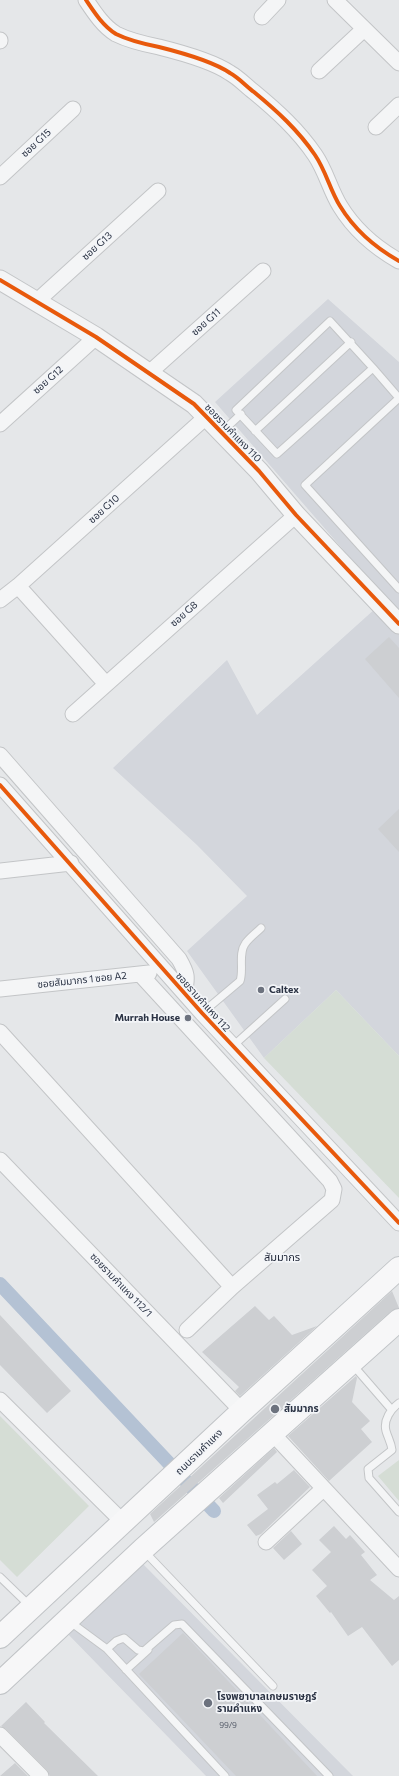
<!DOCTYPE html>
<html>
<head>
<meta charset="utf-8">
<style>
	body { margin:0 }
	canvas { display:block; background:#e5e7e9 }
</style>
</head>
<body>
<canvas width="399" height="1776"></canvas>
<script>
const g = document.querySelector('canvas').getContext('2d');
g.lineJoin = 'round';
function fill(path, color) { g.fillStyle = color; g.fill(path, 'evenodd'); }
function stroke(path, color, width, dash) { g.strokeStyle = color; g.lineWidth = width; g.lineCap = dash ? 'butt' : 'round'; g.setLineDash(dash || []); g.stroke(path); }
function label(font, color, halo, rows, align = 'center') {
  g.font = font + ' Commissioner,"Noto Sans Thai",sans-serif'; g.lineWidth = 3.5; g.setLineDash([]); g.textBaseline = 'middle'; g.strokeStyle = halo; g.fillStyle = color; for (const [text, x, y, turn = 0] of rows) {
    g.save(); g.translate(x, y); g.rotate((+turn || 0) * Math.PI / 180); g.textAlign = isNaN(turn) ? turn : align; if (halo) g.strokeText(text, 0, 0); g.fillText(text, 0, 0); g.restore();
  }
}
fill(new Path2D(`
	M328,299l71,63v694l-63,-66 -72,68 -77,-107 60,-55 -50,-51 -84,-77 114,-108 30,55 129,-116 -171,-197z
	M139,1560l214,216h-147l-142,-146z`), '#d3d6dc');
fill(new Path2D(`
	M336,990l63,66v142l-135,-140z
	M0,1416l89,90 -72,71 -17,-17z
	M399,1460v41l-21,-25z`), '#d5ddd5');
stroke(new Path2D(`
	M0,1284l214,227`), '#b4c2d4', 14);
fill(new Path2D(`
	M389,637l10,11v50l-34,-39z
	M399,809v43l-21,-23z
	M392,1291l7,17 -8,3 -237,211 -4,-8z
	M255,1306l14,14 5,-4 18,19 25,-9 -77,70 -5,-5 4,-4 -37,-35z
	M0,1315l71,76 -24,22 -47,-48z
	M356,1376l1,2 -5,24 18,19 -9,8 11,13 -43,39 -41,-45z
	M274,1448l3,4 -54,51 -4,-5z
	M294,1470l16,17 -49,47 -5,2 -9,-11 21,-16 -11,-14 18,-13 2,2z
	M334,1526l12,13 4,-4 15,17 -4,3 16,20 -7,5 24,20 5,-4v64l-7,6 -30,-39 -14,9 -17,-24 -1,1 -14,-17 11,-10 -15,-16 19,-18 -12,-12z
	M291,1531l11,13 -18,16 -11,-12z
	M183,1633l134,143h-81l-97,-102z
	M26,1702l19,20 -1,1 54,53h-48l-3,-6 -41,-41 -5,-3z
	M15,1763l13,13h-28z`), '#cdcfd2');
const service = new Path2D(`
	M373,368l-43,-47 -94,89 41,44 96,-86 26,30 -94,87 94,104
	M255,431l96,-89
	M222,432l19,-18
	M202,1013l38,-32c4,-11 -2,-27 5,-37 4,-6 11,-11 16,-16
	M233,1046l52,-47
	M352,1364l39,45
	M399,1403c-8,6 -16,17 -13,28 2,7 5,11 6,19l-24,19 1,9 30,34
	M144,1551l129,135
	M0,1577l30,29
	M69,1621l38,28 118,127
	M107,1649l9,-8 8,-3 14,12 6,1 30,-26 8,-1 147,152
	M126,1670l22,-20`);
const minor = new Path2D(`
	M86,0c8,12 17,26 30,34 14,7 28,10 43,13 20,5 55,15 71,26 9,5 16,13 24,19 23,19 44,38 61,63 11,16 15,35 25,51 14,23 36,42 59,55
	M335,0l64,63
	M262,17l16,-17
	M0,41v-1
	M319,71l45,-42
	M376,127l23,-22
	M0,177l73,-68
	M36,302l122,-111
	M149,373l114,-102
	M0,424l96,-87
	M18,586l88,98
	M0,600l18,-14 188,-169
	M73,714l223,-199
	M0,755l179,204c8,14 9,18 5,34
	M0,785l202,228 197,210
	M0,871l71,-8
	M140,974l190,207 4,8 -2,11 -100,87 -45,43
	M0,989l149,-16
	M0,1032l232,255
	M0,1160l242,251
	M0,1400l124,123
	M273,1434l126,135
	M266,1542l57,-53
	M0,1735l41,41`);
const tertiary = new Path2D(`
	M0,280l96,57 98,67 65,67 37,44 103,109`);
const primary = new Path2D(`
	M0,1637l242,-226 157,-143
	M0,1683l142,-133 257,-230`);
stroke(service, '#c3c5c7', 9);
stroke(minor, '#c3c5c7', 17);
stroke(tertiary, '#c3c5c7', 21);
stroke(primary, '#c1c4c7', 24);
stroke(service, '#f4f5f6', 7);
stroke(minor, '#f4f5f6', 15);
stroke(tertiary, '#f4f5f6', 19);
stroke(primary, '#f7f7f8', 22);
stroke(new Path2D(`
	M86,0c8,12 17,26 30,34 14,7 28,10 43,13 20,5 55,15 71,26 9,5 16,13 24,19 23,19 44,38 61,63 11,16 15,35 25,51 14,23 36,42 59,55
	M0,280l96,57 98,67 65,67 37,44 103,109
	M0,785l202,228 197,210`), '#e8590c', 4);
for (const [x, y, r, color] of [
	[261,990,4,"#6c727e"],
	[188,1018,4,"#6c727e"],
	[275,1409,5,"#6c727e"],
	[208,1703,5,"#6c727e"]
]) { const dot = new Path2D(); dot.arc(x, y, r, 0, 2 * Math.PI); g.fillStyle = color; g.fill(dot); stroke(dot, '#f3f5f8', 1.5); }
label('8px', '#545b68', null, [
	["99/9",228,1725]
]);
label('10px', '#2b3344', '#f3f5f8', [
	["ซอย G15",36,143,-43],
	["ซอย G13",97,246,-42],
	["ซอย G11",206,322,-42],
	["ซอย G12",48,380,-42],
	["ซอยรามคำแหง 110",233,433,46],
	["ซอย G10",104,509,-42],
	["ซอย G8",184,614,-42],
	["ซอยสัมมากร 1 ซอย A2",82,980,-6],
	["ซอยรามคำแหง 112",203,1002,48],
	["ซอยรามคำแหง 112/1",121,1285,46],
	["ถนนรามคำแหง",199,1452,-44]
]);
label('bold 10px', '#2b3344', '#f3f5f8', [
	["Caltex",269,990],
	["Murrah House",180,1018,"right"],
	["สัมมากร",284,1409],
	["โรงพยาบาลเกษมราษฎร์",217,1697],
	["รามคำแหง",217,1709]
], 'left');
label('11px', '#1d2435', '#f3f5f8', [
	["สัมมากร",282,1257]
]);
</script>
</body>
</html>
